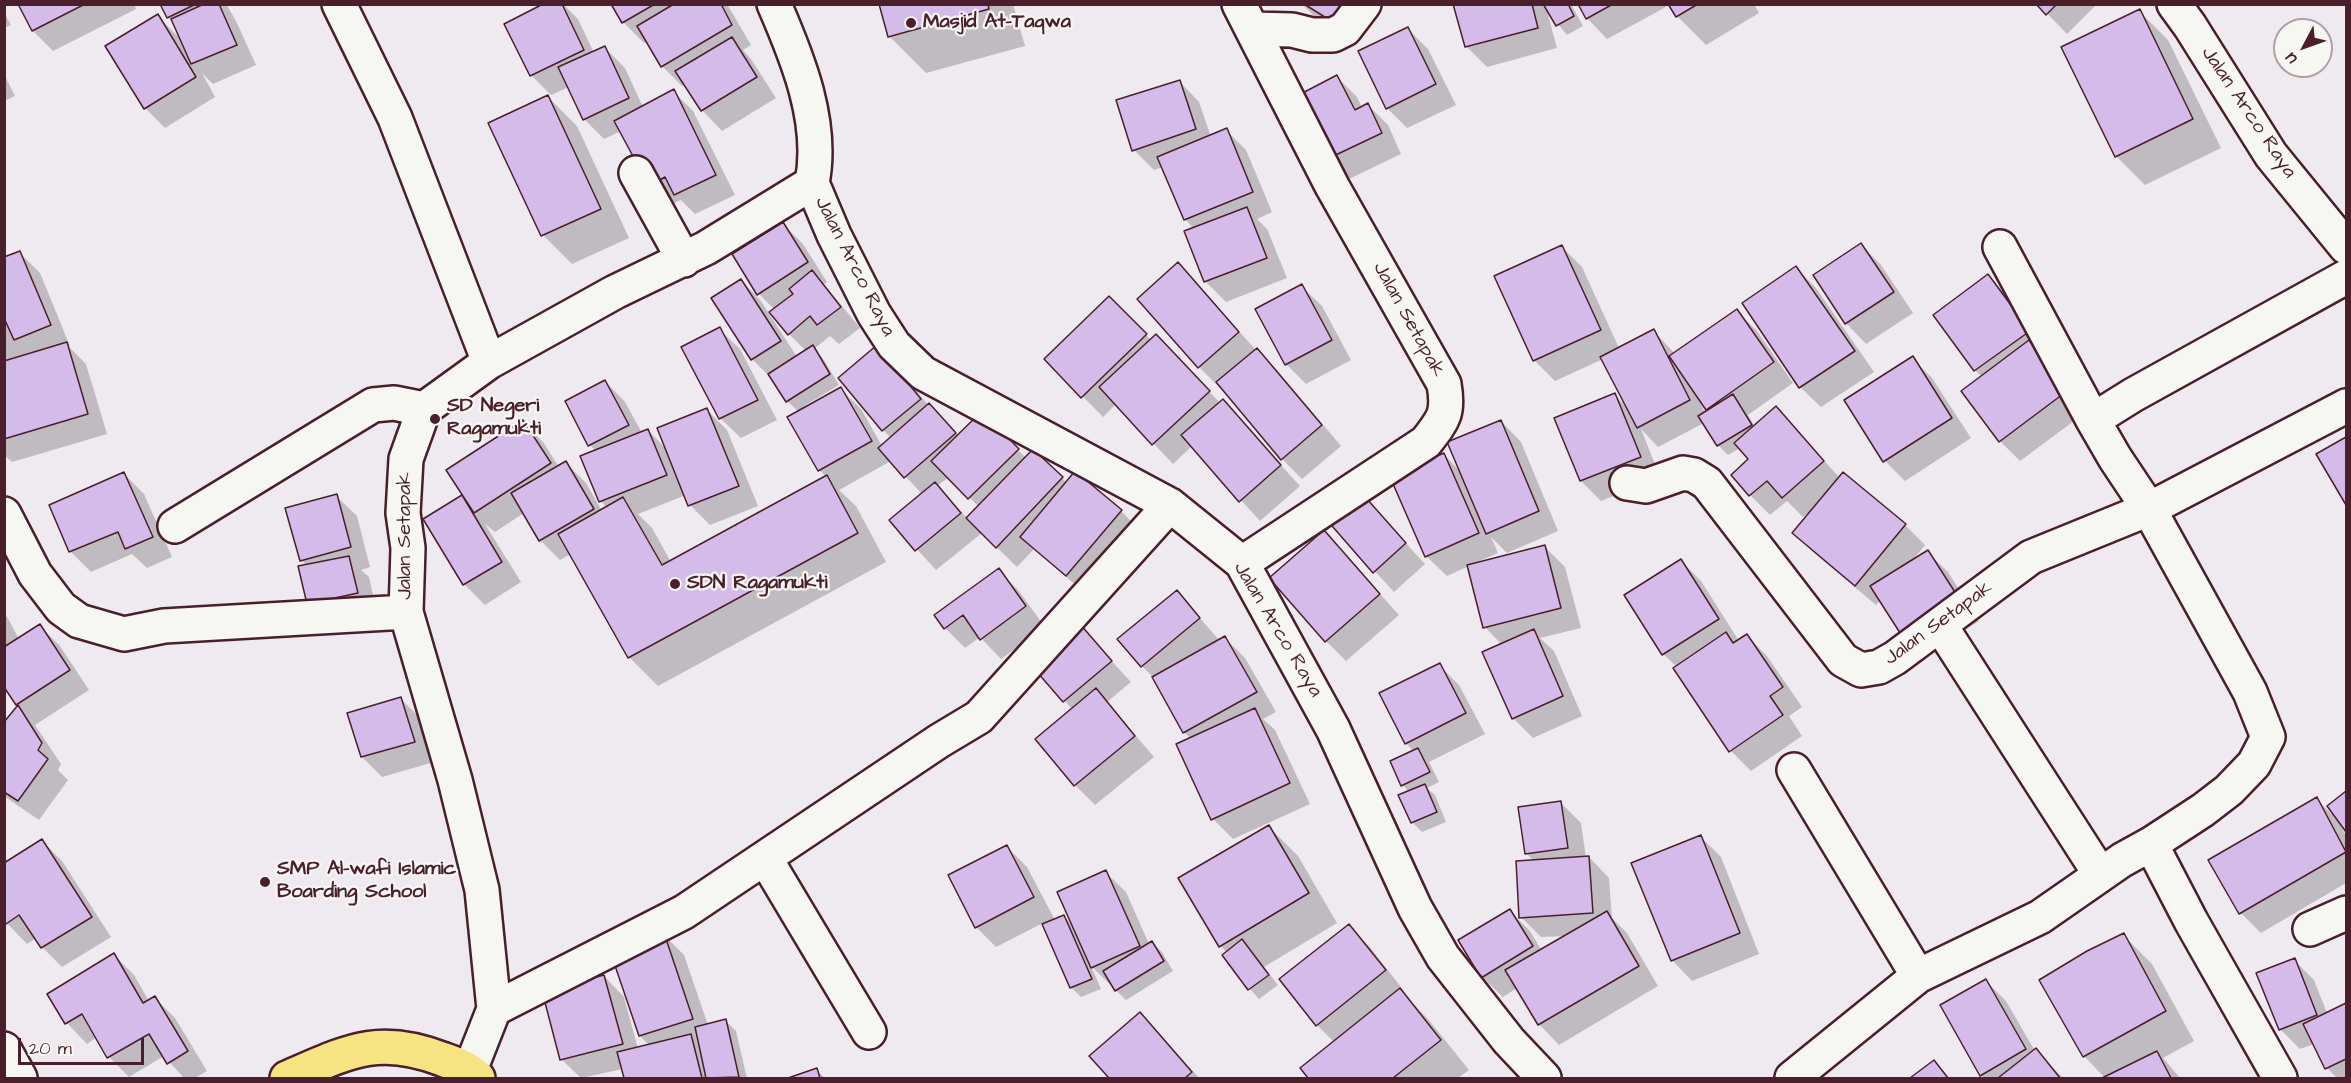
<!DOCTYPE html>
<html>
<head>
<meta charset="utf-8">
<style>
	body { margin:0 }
	#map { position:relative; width:2351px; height:1083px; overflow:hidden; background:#efeaf0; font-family:"Architects Daughter",sans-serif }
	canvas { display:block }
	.frame { position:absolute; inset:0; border:6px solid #4a1f2b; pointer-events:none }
	.north { position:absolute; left:2273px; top:18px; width:60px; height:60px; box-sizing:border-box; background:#f6f6f2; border:2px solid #b1a0a2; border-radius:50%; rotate:229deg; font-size:16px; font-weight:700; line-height:24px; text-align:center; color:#4a1f2b }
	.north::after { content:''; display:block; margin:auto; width:21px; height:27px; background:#4a1f2b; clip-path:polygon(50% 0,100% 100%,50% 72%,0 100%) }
	.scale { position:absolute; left:18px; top:1038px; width:126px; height:27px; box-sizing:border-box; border:3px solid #4a1f2b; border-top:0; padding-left:8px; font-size:18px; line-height:21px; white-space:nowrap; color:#4a1f2b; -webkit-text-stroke:4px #f6f6f2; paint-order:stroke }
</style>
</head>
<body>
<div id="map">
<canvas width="2351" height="1083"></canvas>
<div class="frame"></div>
<div class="north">U</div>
<div class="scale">20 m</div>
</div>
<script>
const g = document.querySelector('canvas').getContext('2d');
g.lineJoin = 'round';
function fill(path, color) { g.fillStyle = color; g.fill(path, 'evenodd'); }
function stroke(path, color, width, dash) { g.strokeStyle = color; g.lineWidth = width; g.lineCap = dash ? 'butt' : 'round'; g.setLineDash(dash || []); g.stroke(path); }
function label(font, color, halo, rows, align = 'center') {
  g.font = font + ' "Architects Daughter",sans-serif'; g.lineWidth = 4.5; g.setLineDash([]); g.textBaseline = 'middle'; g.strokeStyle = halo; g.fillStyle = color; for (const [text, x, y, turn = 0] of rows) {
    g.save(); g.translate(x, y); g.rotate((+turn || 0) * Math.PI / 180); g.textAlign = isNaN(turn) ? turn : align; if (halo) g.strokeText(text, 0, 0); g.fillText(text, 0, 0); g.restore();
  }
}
fill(new Path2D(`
	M20,4h114l2,5 -83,42 -20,-20z
	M162,4h64l10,17 20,44 -43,19 -11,-11 13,24 -50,31 -20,-20 12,-92 25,24 -7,-15 -7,-8z
	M547,4h16l15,15 16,34 11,-5 20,20 18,39 30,-16 20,20 42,84 -40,19 -14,-14 -11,5 -49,-74 -17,8 -20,-20 -15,-32 -18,8 -20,-20z
	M613,4h114l24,41 -8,5 8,9 25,39 -54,33 -20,-21 -17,-26 -3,2 -20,-20 -15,-25 -3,2 -20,-20z
	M880,4h133l12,42 -99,27 -37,-37z
	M1302,4h77l-22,39 -42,-26z
	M1455,4h86l6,7 -2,-7h26l12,22 -16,9 -20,-24 10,37 -70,19 -20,-20z
	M1579,4h85l2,3 -59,32 -20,-21z
	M1670,4h84l5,9 -53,32 -29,-29z
	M2038,4h59l-30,30z
	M2139,11l29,29 53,108 -76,37 -29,-29z
	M4,12l7,13 -7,3z
	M1408,29l20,20 28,56 -49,23 -20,-20z
	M4,74l11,22 -11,5z
	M1337,77l20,20 5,11 6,-3 20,20 13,29 -56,27 -20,-20z
	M1179,81l20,21 12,35 15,-7 20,20 26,62 -15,7 10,10 20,49 -61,24 -20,-20 -20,-50 8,-3 -9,-10 -22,-52 -9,3 -20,-20z
	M548,97l29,29 52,112 -57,26 -29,-29z
	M783,224l20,20 24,38 -3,2 36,44 -21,16 -9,-8 -16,13 8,8 17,28 -35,21 2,2 35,-19 20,20 21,37 9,-8 -8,-8 14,-63 31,38 31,31 23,-22 44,44 8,-7 33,32 54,28 20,20 -54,64 -53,-46 -17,18 -35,-34 -46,37 -45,-49 32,-26 -32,-34 -52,29 17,16 30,56 -228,124 -29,-29 -58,-103 -11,6 -20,-20 -16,-27 -29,19 -10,-8 36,58 -36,23 -21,-21 -39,-65 39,-24 58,-73 21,20 16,25 7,-4 20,20 16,28 5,-3 -6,-7 -5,-50 -6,-6 -23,-43 38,-21 20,21 17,31 6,-3 19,20 40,-40 20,20 31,76 -48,19 -20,-20 -4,-10 -48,19 14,14 19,34 156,-85 -8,-7 -20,-58 -12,-11 -15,-22 -20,-20 -11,-79 20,21 36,56 9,-6 -17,-17 -14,-24 -16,-16zM949,477l30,30 -11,12 -31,-33z
	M1861,245l20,20 32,48 -47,31 -20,-21 -31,-48z
	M1562,247l20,20 37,81 35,-17 21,23 62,-43 20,20 36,52 -45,32 7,12 21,-19 64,70 3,-4 62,51 20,20 -12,15 14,-8 21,20 31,49 -55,35 -43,-57 -5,6 -62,-52 -20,-20 16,-19 -2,-1 -5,4 -16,-16 -17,14 -20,-20 1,-36 -11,-11 -12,7 -10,-10 -14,-22 -46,24 -17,-18 19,48 -59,24 -20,-20 34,-86 12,12 -24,-48 -48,22 -21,-21zM1701,399l8,11 -4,3 -6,-13z
	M20,253l20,20 30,73h-2l18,18 21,70 -95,28 -8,-7v-196z
	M1178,264l78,86 21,20 64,76 -39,33 -20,-20 -61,-73 -2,1 -20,-20 -60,-68z
	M1796,268l20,20 58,84 -53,35 -21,-20 -56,-84z
	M1988,276l20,20 78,116 -66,49 -20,-20 -18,-64 -7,-7z
	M1301,286l21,20 29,54 -45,24 -20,-20z
	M1109,298l43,43 24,15 44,47 2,-2 78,85 -40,35 -68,-75 -19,18 -57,-60 -13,13 -57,-58z
	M719,329l21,20 37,71 -36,18 -21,-20z
	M1912,358l20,20 39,60 -66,43 -20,-20z
	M1501,421l20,21 37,89 -51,22 -16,-16 7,16 -21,9 68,-15 20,20 16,61 -41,10 14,13 28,65 -49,22 -20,-20 -11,-73 -17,-18 -16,-61 -22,10 -21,-20 18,-101 18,18z
	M2346,438v64l-28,-48z
	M124,474l20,20 28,63 -25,11 -15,-14 -41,18 -21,-21 -19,-45z
	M1359,492l66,72 -31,28 -66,-72z
	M336,496l21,20 13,51 -9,3 8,7 8,36 -48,10 -22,-57 -6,-6z
	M1324,532l75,83 -53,46 -20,-20z
	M1681,561l20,20 38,60 8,-5 20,20 35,51 -13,9 13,20 -51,35 -20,-20 -54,-84 -14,-13z
	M998,570l20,20 27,37 -44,32 -21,-22 -15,11 -20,-20z
	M1177,592l43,49 5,-3 20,20 31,54 -13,7 12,11 35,74 -77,35 -20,-20 -22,-80 -7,-7 -29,-53 -13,-13z
	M4,611l15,28 21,-13 20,20 29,44 -54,35 26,39 -3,6 10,10 -29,40 -35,-24v-77l3,2 12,-15 -15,-22z
	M1079,626l52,56 -24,20 47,55 -59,48 -20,-20 -38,-46 35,-30 -39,-44z
	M1439,665l20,20 26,49 -56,28 10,20 -12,6 8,7 11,27 -24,10 -10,-10 -3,-30 -6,-7 11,-33 -8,-9z
	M401,699l20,20 13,43 -52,15 -20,-20z
	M2346,793v36l-6,-9 -2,1 8,15v47l-85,50 -20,-20 75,-114 20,19 -7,-12z
	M1561,803l20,20 5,35 3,-1 20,21 3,40 15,15 31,53 -99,59 -20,-21 -22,-36 -14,9 -21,-20 28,-66 20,20 12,20 26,-15 -27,1 -20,-20 13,-56 -8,-8z
	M1269,827l29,29 39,67 -73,44 14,18 -19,14 -9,-10 -23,-36 -6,-7z
	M1701,837l20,20 38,97 -67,27 -20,-21z
	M42,841l20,20 49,76 -49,30 -20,-20 -6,-9 -9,6 -23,-24z
	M1007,847l20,20 28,53 9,-4 9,10 32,-54 21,20 23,52 3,-1 10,9 11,19 -47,29 -35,-34 10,23 -20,8 -10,-10 -28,-64 -47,24 -20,-20z
	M1349,926l20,20 35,45 -1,2 25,26 41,51 -11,8h-148l-8,-10 32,-26 -17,-17z
	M664,935l20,20 24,70 18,-4 10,10 11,47h-121l-3,-9 -42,9 -20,-19 43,-83 20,21 14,52 12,-3 -10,-10z
	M2123,935l29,29 42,77 -31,17 17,20h-76h1l-21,-22z
	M114,955l20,20 15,26 6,-3 20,20 32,53 -12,7h-11l-20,-22 -35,21 -20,-20 -12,-20 -10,7 -20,-21 -18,-28z
	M2294,960l20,20 13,33 19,-9v74h-9l-10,-10 -13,-24 -14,5 -20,-20z
	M1986,981l20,20 29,50 1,-1 27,28h-78l-4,-3z
	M1140,1014l20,20 39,44h-88l-20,-22z
	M1934,1062l16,16h-38z
	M816,1070l9,8h-33z`), '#0003');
const building = new Path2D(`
	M18,4h67l-53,27z
	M160,4h36l-29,14z
	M204,4h15l18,41 -46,19 -20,-45z
	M543,4h19l22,46 -54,26 -26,-52z
	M611,4h44l-33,19z
	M674,4h47l11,21 -71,42 -24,-41z
	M879,4h109l1,5 -101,28z
	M1304,4h44l-12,20z
	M1453,4h79l6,24 -73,19z
	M1543,4h25l6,12 -18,10z
	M1578,4h35l-27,15z
	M1668,4h30l-22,13z
	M2036,4h21l-11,11z
	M2140,9l53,110 -78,38 -54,-110z
	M158,14l38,63 -52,32 -39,-63z
	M1408,27l28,57 -50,25 -28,-58z
	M732,37l25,40 -56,34 -26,-40z
	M605,46l24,52 -46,22 -25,-53z
	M1337,75l18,35 13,-7 14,30 -59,28 -32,-62z
	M1180,80l16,49 -64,22 -16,-51z
	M674,89l42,86 -42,20 -9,-18 -16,9 -35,-65z
	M548,95l53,114 -60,27 -53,-113z
	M1227,128l26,64 -69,28 -27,-63z
	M1247,207l20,51 -63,24 -20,-51z
	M783,222l25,40 -51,33 -25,-41z
	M1861,243l33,49 -49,32 -32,-49z
	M1562,245l39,85 -68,31 -39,-85z
	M20,251l31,74 -37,15 -10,-22v-61z
	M1178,262l61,70 -41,36 -61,-69z
	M1796,266l59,85 -56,37 -57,-85z
	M812,270l29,37 -24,18 -7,-9 -22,19 -19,-23 24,-18 -4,-5z
	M1988,274l42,57 -56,40 -41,-56z
	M741,279l40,62 -30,19 -40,-62z
	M1302,284l30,56 -47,25 -30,-56z
	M1109,296l38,38 -66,64 -37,-39z
	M1737,309l37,53 -68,48 -37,-54z
	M720,327l38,73 -39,19 -38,-72z
	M1654,329l36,71 -53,28 -37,-71z
	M1156,334l54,57 -58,54 -53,-58z
	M2029,340l38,51 -68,51 -38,-51z
	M67,342l21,72 -84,25v-78z
	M813,345l17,29 -44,28 -18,-28z
	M877,345l44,54 -39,32 -44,-53z
	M1257,348l65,77 -41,35 -65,-78z
	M1913,356l39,62 -69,44 -39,-62z
	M605,380l24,45 -41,21 -23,-45z
	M841,387l31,54 -54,30 -31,-54z
	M1615,393l26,64 -61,24 -26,-63z
	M1733,394l19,31 -35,21 -19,-30z
	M1223,399l58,66 -42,37 -58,-67z
	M929,403l27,30 -52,45 -26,-30z
	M1776,406l48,55 -42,37 -15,-17 -18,15 -18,-21 17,-16 -14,-16z
	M707,408l32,78 -51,20 -31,-78z
	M982,411l37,38 -51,50 -37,-38z
	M523,420l28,43 -77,50 -28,-43z
	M1501,420l38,91 -53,23 -39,-92z
	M648,429l19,46 -68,27 -19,-46z
	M2346,437v68l-30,-51z
	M1033,449l30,28 -67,71 -30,-30z
	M1444,453l35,80 -54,24 -35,-80z
	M566,461l28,48 -55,32 -28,-48z
	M1075,471l47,39 -56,66 -46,-39z
	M124,472l29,65 -28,12 -7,-17 -49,20 -20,-47z
	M1843,472l63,52 -51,62 -63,-53z
	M827,475l31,58 -230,125 -70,-124 65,-37 39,68z
	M935,482l26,31 -46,38 -26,-31z
	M1359,490l47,53 -33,30 -47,-54z
	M337,494l14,53 -51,14 -15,-53z
	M462,495l40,67 -39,23 -40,-66z
	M1324,530l56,64 -55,48 -56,-64z
	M1545,545l16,63 -78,20 -16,-63z
	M1928,550l32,50 -58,36 -32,-50z
	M349,556l9,37 -51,11 -9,-38z
	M1681,559l38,60 -57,36 -38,-60z
	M999,568l27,38 -46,34 -17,-25 -19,14 -10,-14z
	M1177,590l23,28 -59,49 -24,-28z
	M40,624l30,46 -54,35 -12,-18v-40z
	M1080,624l32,37 -49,41 -32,-37z
	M1534,629l29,67 -51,23 -30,-67z
	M1726,632l7,11 14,-9 36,53 -13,9 13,19 -54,37 -56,-84z
	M1225,636l32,56 -74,41 -31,-56z
	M1440,663l26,50 -61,31 -26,-51z
	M1096,688l39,48 -61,50 -39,-47z
	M401,697l14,45 -54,15 -14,-44z
	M18,705l24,38 -4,7 10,9 -30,42 -14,-9v-70z
	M1255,708l35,75 -79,37 -35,-76z
	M1418,748l12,24 -29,14 -11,-25z
	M1425,784l12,28 -26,11 -13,-28z
	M2346,791v41l-19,-26z
	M2317,797l29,55 -107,62 -31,-54z
	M1561,801l7,47 -43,6 -7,-47z
	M1269,825l40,68 -90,54 -41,-69z
	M1701,835l39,98 -69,28 -40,-98z
	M42,839l50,78 -51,31 -22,-33 -13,9 -2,-2v-59z
	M1007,845l27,52 -59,31 -27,-53z
	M1589,856l4,57 -74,5 -3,-57z
	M1106,870l34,76 -49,22 -34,-76z
	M1510,909l23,37 -52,32 -23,-38z
	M1607,911l32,55 -101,59 -33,-55z
	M1064,915l28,64 -22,9 -28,-64z
	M1349,924l37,46 -70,56 -37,-47z
	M664,933l29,86 -54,17 -29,-85z
	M2124,933l42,78 -83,46 -44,-77 48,-29z
	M1242,939l27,36 -21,15 -26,-35z
	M1152,941l12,20 -49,30 -12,-20z
	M114,953l29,50 12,-7 33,55 -21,13 -18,-30 -42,24 -25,-44 -17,10 -18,-30z
	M2295,958l22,57 -38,15 -23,-57z
	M604,975l19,69 -63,16 -18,-69z
	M1986,979l40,70 -46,27 -40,-71z
	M1400,988l41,52 -48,38h-85l-8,-10z
	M2346,1003v56l-21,10 -22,-45z
	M1140,1012l52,60 -7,6h-76l-20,-22z
	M726,1019l13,58 -33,1 -11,-51z
	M691,1034l11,44h-78l-7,-26z
	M2036,1048l24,30h-62z
	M2157,1051l14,27h-69z
	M1934,1060l14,18h-38z
	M817,1068l3,10h-32z`);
fill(building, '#d5bbea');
stroke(building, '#4a1f2b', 1.5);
const minor = new Path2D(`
	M339,4l56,114 94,244
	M1239,4l93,182 112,198c5,29 0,35 -18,58l-184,121
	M2174,4l16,22 81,129 75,92
	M1252,29l40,1 20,5h21l12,-6 19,-25
	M636,173l48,87
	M812,183l22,52 40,79 20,31 29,28 247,132 72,58 91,166 82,179 28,49 66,84 35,37
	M2093,420l40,-25 213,-118
	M1627,483l19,3 37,-13 11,2 13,8 136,177 18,10 18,-3 16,-9 136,-101 118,-48 197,-103
	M4,514l31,60 26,34 18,13 45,13 40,-8 242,-14
	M175,526l198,-121 21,-2 30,6
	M1940,625l160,249
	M1794,770l124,206
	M2151,844l40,77 89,157
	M765,858l104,174
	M2310,929l36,-16
	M494,1009l190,-97 255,-171 40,-24 191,-212
	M4,1049l16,29
	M470,1070l24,-61 -12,-119 -27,-110 -49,-168 2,-64 -5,-35 3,-54 18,-50 65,-47 126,-70 91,-44 106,-65c12,-60 -14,-124 -38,-179
	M1792,1078l126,-102 122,-59 82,-57 29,-16 52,-34 26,-20 25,-26 14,-27 -18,-45 -101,-183 -34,-51 -22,-38 -93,-173`);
const major = new Path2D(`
	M287,1078c60,-26 91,-44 155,-19 14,5 26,9 36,19`);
stroke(minor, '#4a1f2b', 38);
stroke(major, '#4a1f2b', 38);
stroke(minor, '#f6f6f2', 33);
stroke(major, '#f6e381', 33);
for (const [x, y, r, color] of [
	[911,23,6,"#4a1f2b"],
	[435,419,6,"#4a1f2b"],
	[675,584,6,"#4a1f2b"],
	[265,882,6,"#4a1f2b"]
]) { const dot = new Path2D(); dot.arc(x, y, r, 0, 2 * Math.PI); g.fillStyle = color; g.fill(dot); stroke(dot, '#f6f6f2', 2); }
label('bold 20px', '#4a1f2b', '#f6f6f2', [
	["Masjid At-Taqwa",923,23],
	["SD Negeri",447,407],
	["Ragamukti",447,430],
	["SDN Ragamukti",687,584],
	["SMP Al-wafi Islamic",277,870],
	["Boarding School",277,893]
], 'left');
label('20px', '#4a1f2b', '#f6f6f2', [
	["Jalan Arco Raya",2248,113,56],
	["Jalan Arco Raya",854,267,63],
	["Jalan Setapak",1408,320,61],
	["Jalan Setapak",406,536,-90],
	["Jalan Setapak",1939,624,-36],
	["Jalan Arco Raya",1277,630,59]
]);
</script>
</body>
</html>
